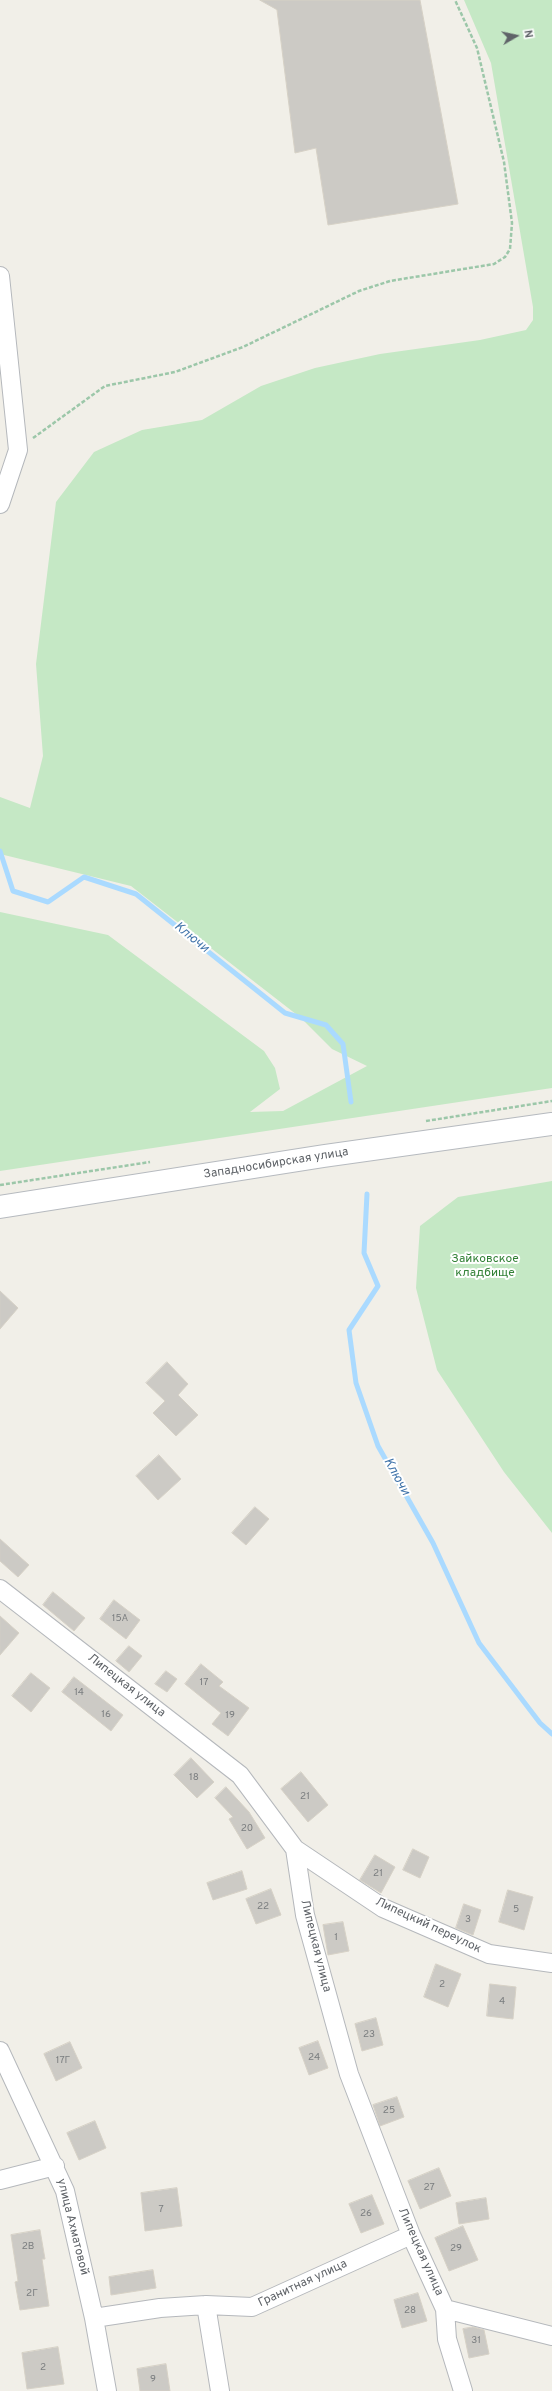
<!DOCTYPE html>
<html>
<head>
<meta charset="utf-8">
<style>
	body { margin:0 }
	#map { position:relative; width:552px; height:2391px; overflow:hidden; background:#f1efe8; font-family:Overpass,sans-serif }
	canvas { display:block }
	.north { position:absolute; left:496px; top:16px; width:40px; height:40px; -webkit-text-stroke:3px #fff; paint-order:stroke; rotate:81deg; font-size:11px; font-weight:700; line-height:16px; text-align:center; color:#5f6368 }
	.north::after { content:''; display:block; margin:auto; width:14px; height:18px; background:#5f6368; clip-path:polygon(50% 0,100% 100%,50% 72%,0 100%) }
</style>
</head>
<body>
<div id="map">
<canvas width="552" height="2391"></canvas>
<div class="north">N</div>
</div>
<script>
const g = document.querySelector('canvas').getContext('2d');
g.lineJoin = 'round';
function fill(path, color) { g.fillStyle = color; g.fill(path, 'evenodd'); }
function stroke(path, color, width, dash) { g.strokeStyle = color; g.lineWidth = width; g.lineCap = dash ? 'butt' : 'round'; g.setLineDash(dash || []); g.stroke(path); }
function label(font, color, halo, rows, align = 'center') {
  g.font = font + ' Overpass,sans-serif'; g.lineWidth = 4; g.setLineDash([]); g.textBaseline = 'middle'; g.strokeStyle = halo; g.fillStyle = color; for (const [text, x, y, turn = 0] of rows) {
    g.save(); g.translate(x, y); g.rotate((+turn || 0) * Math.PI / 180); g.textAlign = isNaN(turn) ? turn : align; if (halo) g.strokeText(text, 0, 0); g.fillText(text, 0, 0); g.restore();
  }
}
fill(new Path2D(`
	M464,0h88v1088l-552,83v-259l108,23 156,116 11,17 5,21 -30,23 33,-1 84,-45 -35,-17 -31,-31 -170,-132 -131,-32v-57l30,11 13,-52 -7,-92 20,-162 38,-50 48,-22 60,-10 59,-34 54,-18 65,-14 100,-14 46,-10 7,-10v-13l-42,-244z
	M552,1181v352l-48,-61 -67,-102 -21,-82 4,-62 38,-29z`), '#c5e8c5');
stroke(new Path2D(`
	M0,851l13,40 35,11 36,-25 52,17 149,119 41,12 17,19 8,58
	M367,1194l-3,59 14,33 -29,44 7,53 22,63 55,97 46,100 61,80 12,11`), '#aadaff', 5);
const building = new Path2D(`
	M260,0h160l38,204 -130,21 -12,-77 -21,5 -18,-143z
	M0,1291l18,17 -18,21z
	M167,1362l21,22 -10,11 20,20 -22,21 -23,-23 12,-12 -19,-18z
	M159,1455l22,24 -23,21 -22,-24z
	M255,1507l14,12 -23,26 -14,-12z
	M0,1539l29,26 -11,12 -18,-16z
	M53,1592l32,26 -11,13 -31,-26z
	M114,1600l26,20 -14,19 -26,-20z
	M0,1616l19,17 -19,22z
	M129,1646l13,10 -13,16 -13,-11z
	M201,1664l22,18 -4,4 30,22 -21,28 -16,-12 9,-11 -36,-29z
	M166,1671l11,8 -10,13 -12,-8z
	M31,1673l19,15 -19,24 -19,-16z
	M74,1677l49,38 -12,16 -49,-39z
	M191,1758l23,24 -17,16 -23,-23z
	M301,1772l27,33 -20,17 -27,-33z
	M226,1787l23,25 16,26 -18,11 -18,-30 4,-2 -18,-19z
	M413,1849l16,8 -9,21 -17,-8z
	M375,1855l20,12 -14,26 -21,-13z
	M242,1871l5,18 -34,11 -6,-17z
	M271,1889l10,26 -25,9 -10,-25z
	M508,1890l25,7 -9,33 -25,-8z
	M464,1904l17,6 -8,25 -17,-7z
	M343,1922l6,29 -21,4 -5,-30z
	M436,1964l25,10 -13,33 -24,-10z
	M490,1984l26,3 -3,32 -26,-3z
	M376,2018l7,27 -21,6 -7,-27z
	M318,2041l10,27 -19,7 -10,-27z
	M70,2042l12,26 -26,13 -12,-27z
	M397,2097l7,20 -24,9 -7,-21z
	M95,2121l11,27 -27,12 -12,-27z
	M439,2168l12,28 -31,13 -12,-28z
	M177,2188l5,38 -37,5 -4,-38z
	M372,2195l12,29 -23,9 -12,-29z
	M486,2198l3,21 -30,5 -3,-21z
	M463,2226l15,34 -29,11 -14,-33z
	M40,2230l5,29h-3l7,47 -29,4 -5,-28 3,-1 -7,-46z
	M153,2270l3,18 -45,7 -2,-18z
	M418,2293l9,28 -25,7 -8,-28z
	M473,2327l11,3 5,24 -20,4 -6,-29z
	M58,2347l6,37 -37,5 -5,-36z
	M166,2364l4,27h-30l-3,-22z`);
fill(building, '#cccac5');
stroke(building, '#d6d1c6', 1);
const street = new Path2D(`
	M0,276l18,174 -18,54
	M0,1589l240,186 55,74 10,66 44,159 62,161 34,74 2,30 16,52
	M295,1849l88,59 106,46 63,9
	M0,2051l65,140 29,127 13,73
	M0,2180l55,-14
	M206,2305l14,86
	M445,2309l107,27
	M94,2318l66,-10 46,-3 46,2 159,-72`);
const secondary = new Path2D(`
	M0,1207l324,-51 228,-32`);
stroke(street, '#b5b8bc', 20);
stroke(secondary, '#b6babf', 24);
stroke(new Path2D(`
	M33,438l72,-52 70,-14 68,-25 116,-56 31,-10 104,-17 11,-7 5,-8 2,-26 -8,-61 -27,-114 -22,-48
	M426,1121l126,-20
	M0,1185l150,-23`), '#9cc7a9', 2.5, [4, 2]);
stroke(street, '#fff', 18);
stroke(secondary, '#fff', 22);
label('10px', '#7a7d7f', null, [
	["15А",120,1619],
	["17",204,1683],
	["14",79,1693],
	["16",106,1715],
	["19",230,1716],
	["18",194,1778],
	["21",305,1797],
	["20",247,1829],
	["21",378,1874],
	["22",263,1907],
	["5",516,1910],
	["3",468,1920],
	["1",336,1938],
	["2",442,1985],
	["4",502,2002],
	["23",369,2035],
	["24",314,2058],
	["17Г",63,2061],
	["25",389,2111],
	["27",429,2188],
	["7",161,2210],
	["26",366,2214],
	["2В",28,2247],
	["29",456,2249],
	["2Г",32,2294],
	["28",410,2311],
	["31",476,2341],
	["2",43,2368],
	["9",153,2380]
]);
label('12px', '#5f6368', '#fff', [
	["Западносибирская улица",276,1164,-9],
	["Липецкая улица",126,1686,38],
	["Липецкий переулок",428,1926,25],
	["Липецкая улица",315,1946,76],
	["улица Ахматовой",72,2227,76],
	["Липецкая улица",420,2252,66],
	["Гранитная улица",303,2284,-25]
]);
label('12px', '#348238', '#fff', [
	["Зайковское",485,1260],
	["кладбище",485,1274]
]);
label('italic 13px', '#4174aa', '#fff', [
	["Ключи",191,938,39],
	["Ключи",396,1477,61]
]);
</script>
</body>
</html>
